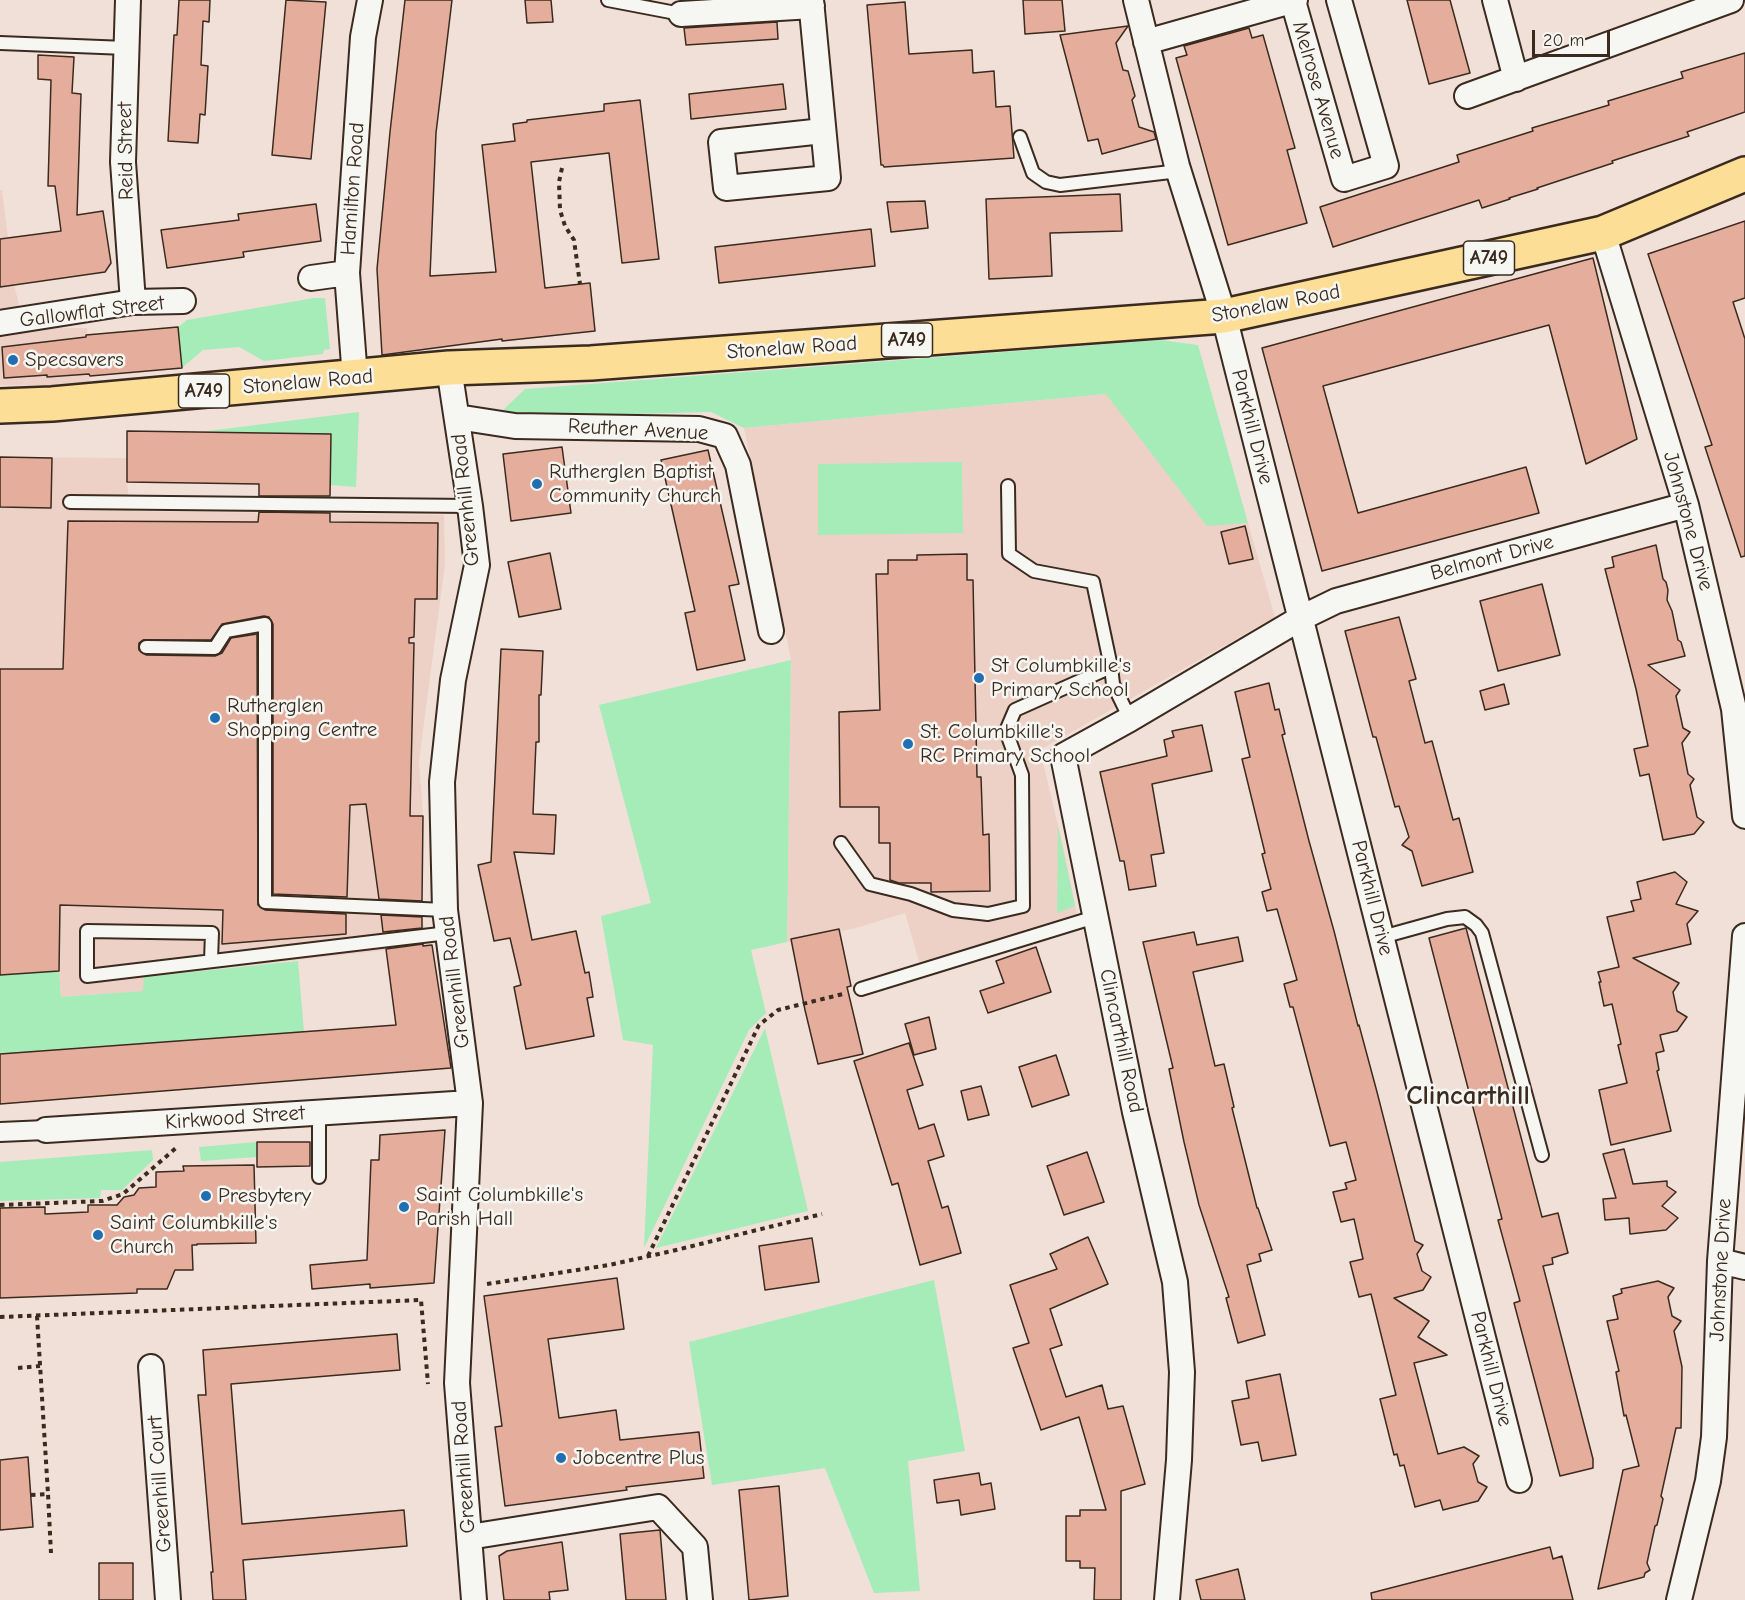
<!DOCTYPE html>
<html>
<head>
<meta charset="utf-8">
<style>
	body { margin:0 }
	#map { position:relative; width:1745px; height:1600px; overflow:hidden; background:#f1e0d8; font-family:"Comic Neue",sans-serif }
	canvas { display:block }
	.scale { position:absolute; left:1532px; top:30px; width:78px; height:27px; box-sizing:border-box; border:3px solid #3b2a1e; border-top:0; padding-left:8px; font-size:18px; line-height:21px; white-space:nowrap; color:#3b2a1e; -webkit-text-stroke:4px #f6f6f2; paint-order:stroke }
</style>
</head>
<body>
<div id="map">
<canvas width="1745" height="1600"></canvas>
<div class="scale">20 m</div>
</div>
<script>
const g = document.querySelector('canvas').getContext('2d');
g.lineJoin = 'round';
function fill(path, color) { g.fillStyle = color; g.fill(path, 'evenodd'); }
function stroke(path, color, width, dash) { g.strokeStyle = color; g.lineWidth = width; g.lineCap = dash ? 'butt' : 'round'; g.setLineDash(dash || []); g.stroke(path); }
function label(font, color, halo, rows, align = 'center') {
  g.font = font + ' "Comic Neue",sans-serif'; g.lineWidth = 5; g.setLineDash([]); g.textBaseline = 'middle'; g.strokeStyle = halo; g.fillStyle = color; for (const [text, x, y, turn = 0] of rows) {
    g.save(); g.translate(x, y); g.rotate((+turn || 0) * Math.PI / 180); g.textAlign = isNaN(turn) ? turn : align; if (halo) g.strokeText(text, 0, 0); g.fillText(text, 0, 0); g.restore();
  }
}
fill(new Path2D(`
	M0,190h2l12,95 11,43h62l3,58 -90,-1z
	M1107,394l100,131 41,-2 27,94 -235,133 23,96 15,73 -157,49 -16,-55 -49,15 -69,14 4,-282 -47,-232z
	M0,457l127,1v24l3,29 314,4 1,49 -26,197 4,55 -2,71 1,34 10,24 -288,32v14l-83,6 -2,-26 -59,4z`), '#edd1c6');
fill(new Path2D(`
	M314,298h11l5,51 -6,1 -1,4 -59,7 -25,-14 -36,3 -21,18 -4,-41 9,-7z
	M1160,340l38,5 50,178 -41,3 -101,-132 -362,34 -33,-16 -197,5 -11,-7 22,-21z
	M359,412l-3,75 -26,-2 1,-51 -131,-2z
	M962,462l1,71 -145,2v-71z
	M791,660l-4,282 -36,8 15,63 -17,17 -105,218 9,-203 -30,-5 -22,-124 50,-13 -52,-198z
	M1058,826l17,80 -18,7z
	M298,961l6,71 -304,22v-79l59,-4 2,26 82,-6 1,-14z
	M765,1028l43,183 -152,37z
	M257,1142v15l-56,4 -2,-14z
	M152,1150l1,10 -31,30h-21l-1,8 -100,3v-39z
	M934,1280l31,171 -57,10 12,130 -46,2 -49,-125 -113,17 -23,-143z`), '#a5ecb9');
const building = new Path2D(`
	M179,0h31l-1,22 -6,-1 -2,44 7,1 -3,49 -5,-1 -2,29 -30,-2 6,-106h3z
	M286,0l40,2 -15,157 -39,-4z
	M405,0h47l-16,133 -6,143 66,-4 -14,-127 33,-4 -2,-17 14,-2v-2l77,-9v-7l36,-4 19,159 -37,4 -13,-110 -78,9 14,126 45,-5 5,48 -93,10v-2l-120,16 -5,-86 13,-137z
	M525,0h26l2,22 -26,1z
	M1023,0h39l3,31 -40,3z
	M1407,0h43l20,73 -41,11z
	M905,2l4,52 63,-4 1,23 21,-2 2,36 14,-1 4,52 -130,9 -1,-2h-2l-14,-160z
	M777,22l1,17 -92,6 -2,-17z
	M1128,26l-12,17 7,27 5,1 7,25 -3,4 7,27 15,5 2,7 -54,15 -4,-15 -10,2 -28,-106z
	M1249,28l3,10 11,-3 32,113 -8,2 20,73 -79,22 -52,-187 11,-3 -3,-9z
	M1745,53v59l-58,20 2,4 -77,25 1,2 -76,25 1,1 -29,9 1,1 -28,9 -3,-8 -146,47 -13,-40 139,-45 -2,-7 76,-24 -1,-3 77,-23 -1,-4 75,-23 -2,-6z
	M38,55l36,2 -2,36 9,1 -4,121 26,-4 8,52 -6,9 -105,15v-48l61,-8 -6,-45h-7l3,-106 -13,-1z
	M783,84l3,25 -95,10 -2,-25z
	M1120,194l2,37 -72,2 2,43 -63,3 -3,-80z
	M925,201l3,27 -37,4 -4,-30z
	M316,204l5,37 -78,11 1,5 -77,11 -6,-38 78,-10 -1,-6z
	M1745,221v77l-12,4 12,37v217l-4,1 -36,-110 7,-2 -64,-191z
	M871,229l4,37 -156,17 -4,-36z
	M1593,258l44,181 -51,25 -37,-139 -226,61 35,127 168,-46 13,46 -217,58 -60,-223z
	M178,327l4,41 -92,8 -1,-2 -42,3v-2l-43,3 -2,-31 84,-10v-2z
	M127,431l204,3 -1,62h-71v-12l-132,-2z
	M562,447l9,66 -60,8 -8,-67z
	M708,450l31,134 -10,2 16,74 -48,10 -12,-57 10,-2 -34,-151z
	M0,457l52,1 -1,50 -51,-1z
	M259,512l71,1v9l108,1 -1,76h-22l-1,38 -5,1v5h5l-4,173h13l-1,85 -43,-2 -13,-95 -16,1 -3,92 -74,-3v-270l-4,-7 -5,-1 -42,8 -11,16h-68l-4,3v7l7,5 69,1 7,-3 9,-15 26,-4 1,271 7,5 81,4v20l-124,10 1,-34 -163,-5 -1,66 -59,4v-306h63l5,-148 190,1z
	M1245,526l8,33 -24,5 -8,-32z
	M1656,545l7,34 3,3 2,8 -1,10 5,11 6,29 3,2 4,14 -37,9 32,25 -4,6 7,32 7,4 -8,11 6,31 6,5 -4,6 7,32 7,5 -10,12 -31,6 -14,-66 -9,2 -6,-27 14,-3 -12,-57 -31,-120 9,-2 -2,-10z
	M550,553l11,56 -42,8 -11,-55z
	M967,554v26h6l4,197h4l2,58 6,-1 1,57 -59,1v-9h-32l-9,-3v-37h-11v-36h-39l-1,-95 41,-2 -4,-136h12v-14h29v-5z
	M1542,584l18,71 -62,16 -18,-70z
	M1399,617l17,62 -7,2 16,62 7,-2 21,79 6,-2 14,54 -51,14 -10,-35 -10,-6 7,-8 -10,-31 -4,1 -19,-70h-3l-28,-106z
	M501,649l42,2 -2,44h-2v47h-3l-3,72 23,1 -2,39 -40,-2 18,88 44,-9 9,42 4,-1 4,25 -6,1 7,38 -68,13 -12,-62 7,-2 -11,-47 -16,3 -16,-76 13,-3z
	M1269,683l6,27 4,-1 6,25 -3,1 27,106 25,90 24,95 1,-1 18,67 38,149 8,4 -6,9 5,17 9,6 -8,13 -29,8 35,23 -11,16 29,18 -33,8 24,91 26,-7 15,9 -6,8 5,18 9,5 -9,14 -35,9 -3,-10 -25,7 -11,-42 -4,1 -3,-12 -3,1 -14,-56 16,-4 -25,-101 -12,3 -9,-35 13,-3 -9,-40 -13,3 -8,-30 14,-3 -2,-6 11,-3 -10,-38 -16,4 -37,-139h-3l-6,-23 13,-4 -20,-71 -10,2 -5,-19 9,-3 -9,-35 3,-1 -23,-94 8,-2 -15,-65z
	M1504,684l5,20 -24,6 -5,-19z
	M1202,725l10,46 -60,13 12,69 -13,2 5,31 -27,4 -5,-29h-4l-20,-89 67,-16 -3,-16 10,-3 -2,-6z
	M1675,872l12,10 -11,22 22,7 -11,13 4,20 -58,14 46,25 -6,9 4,19 10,6 -10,14 -17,4 4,16 -8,2 3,17 -2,1 14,60 -60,14 -12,-55 28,-7 -9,-38 3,-1 -9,-40 -8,2 -5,-24h2l-3,-10 21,-5 -12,-50 27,-6 -3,-10 10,-2 -4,-17z
	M381,915l41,2v11l-39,4z
	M1466,928l76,289 16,-4 10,40 -16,5 1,6 -10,2 50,193v9l-33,8 -46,-173 6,-2 -22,-81 4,-1 -73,-281z
	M839,929l12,57 -4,1 16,67 -45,10 -13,-54 -14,-71z
	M1194,932l3,13 41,-8 5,24 -50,11 22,94 9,-2 10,43 -2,1 25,100h1l14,42 -13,4 2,7 -14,4 18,70 -27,8 -12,-45 3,-1 -30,-92 -15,-63 -15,-73 4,-1 -30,-126z
	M423,944v2l9,-1 19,123 -451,36v-50l396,-29 -10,-76z
	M1036,947l15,45 -63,21 -8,-22 24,-8 -8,-22z
	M929,1017l7,32 -22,6 -9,-31z
	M909,1043l14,42 -16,5 12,39 15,-5 10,32 -16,5 14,47 6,-2 13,47 -41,12 -22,-82 -6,2 -38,-124z
	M1056,1055l13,40 -37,12 -13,-40z
	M981,1086l8,29 -21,5 -7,-29z
	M445,1130l-11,153 -64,5v-4l-58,5 -2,-24 57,-5 4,-100h8l1,-25z
	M257,1142h53v24l-53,1z
	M1624,1149l9,35 34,-3v5l9,6 -14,14 16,12 -12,12 -36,4 -1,-16 -24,2 -2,-21 13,-1 -13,-44z
	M1087,1152l17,50 -40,13 -17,-49z
	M254,1165l2,78 -59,1v1h-5l1,25h-18l-8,19h-30v4l-137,5v-90l45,-1v7l43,-2v-7h29l7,-8 10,-2 5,-7 17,-1v-15l28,-1 -1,-5z
	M1088,1237l20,47 -58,25 12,36 -12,4 16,48 36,-12 6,24 15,-3 22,78 -24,7v109h-27l1,-32h-15v-7h-14v-45h14v-6h26l-27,-93 -38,13 -28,-82 16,-5 -19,-58 47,-16 -7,-15z
	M812,1238l7,44 -54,8 -6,-44z
	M617,1278l7,51 -76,10 11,79 57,-8 4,30 79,-8 5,46 -78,9 1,3 -122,16 -10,-79 7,-1 -18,-130z
	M1658,1281l16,7 -6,9 4,19 9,5 -7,10 8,36 -1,61h-5l-15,68 2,3 -6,26 -2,1 -8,37 3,7 -5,3 -1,4 -46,12 25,-119 16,-4 -13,-51 -2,1 -8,-44 3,-1 -12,-50 11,-2 -5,-23 9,-3 -1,-4z
	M397,1334l3,36 -169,14 11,140 162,-14 3,36 -164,14 3,40h-33l-2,-28h2l-15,-177h8l-3,-45z
	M1280,1374l16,81 -34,6 -4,-19 -17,3 -9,-44 17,-3 -3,-17z
	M28,1457l5,70 -33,3v-70z
	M979,1473l2,12 10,-2 4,26 -34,6 -2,-15 -22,3 -3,-23z
	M779,1486l9,110 -39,4 -10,-110z
	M660,1530l6,70h-40l-6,-66z
	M562,1542l6,48 -19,2 1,8h-46l-5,-44 8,-5z
	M1550,1547l3,12 9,-3 11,44h-201l-1,-7z
	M99,1563h34v37h-34z
	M1238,1569l7,31h-44l-5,-20z`);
fill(building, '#e5ae9c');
stroke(building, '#3b2a1e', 1.5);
const service = new Path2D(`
	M608,0l73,14
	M0,43l126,5
	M1020,137l13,36 13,9 14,3 119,-14
	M70,502l400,4
	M146,647l69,1 11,-17 39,-7v278l180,8
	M1111,667l2,17 17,35
	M841,843l29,41 41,10 42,16 35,4 35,-8 -1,-131 -16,-44 9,-21 96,-43 -18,-85 -59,-11 -25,-17 -1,-68
	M1382,937l65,-18 18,-2 11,8 6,8 60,222
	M211,960l1,-27 -125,-2v45l361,-43
	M861,989l234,-72
	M319,1112v65`);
const pedestrian = new Path2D(`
	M0,1132l46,-2`);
const minor = new Path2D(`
	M128,0l-5,162 10,140
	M811,0l17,178 -102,10 -5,-46 102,-11
	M1136,0l41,166 47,150 295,1164
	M1495,0l21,79
	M1293,1l51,178 42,-13 -47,-166
	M681,14l131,-8
	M1146,42l149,-42
	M1467,96l264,-96
	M1603,233l83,272 48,204 11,107
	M311,278l36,-5
	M0,323l133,-21 50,-1
	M449,368l21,138 7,59 -24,115 -11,102 3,128 25,193 -13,280 17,217
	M355,378l-8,-105 16,-236 7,-37
	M457,417l58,9 184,3 26,7 13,29 33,166
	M46,1130l424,-27
	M1720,1261l25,6
	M151,1367l17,233
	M469,1537l189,-30 37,40 5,53
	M1167,1600l12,-140 3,-88 -7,-90 -40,-170 -72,-356 67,-37 171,-101 35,-17 350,-96
	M1679,1600l29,-119 6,-44 6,-176 25,-325`);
const primary = new Path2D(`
	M0,406l52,-2 397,-36 142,-5 633,-47 379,-83 142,-59`);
stroke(service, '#3b2a1e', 16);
stroke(pedestrian, '#3b2a1e', 22);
stroke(minor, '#3b2a1e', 28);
stroke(primary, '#3b2a1e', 38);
stroke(new Path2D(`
	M562,168l-3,14 1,28 5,16 9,14 6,44
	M0,1205l102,-4 21,-7 53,-46
	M648,1256l111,-231 19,-15 65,-16
	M487,1284l122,-19 63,-14 150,-37
	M37,1316l11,178
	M0,1317l421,-17 7,84
	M18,1368l22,-2
	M31,1495l17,-1 3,59`), '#3b2a1e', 4, [4.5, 4.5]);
stroke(service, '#f6f6f2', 12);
stroke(pedestrian, '#f6f6f2', 18);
stroke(minor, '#f6f6f2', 24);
stroke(primary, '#fdde96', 33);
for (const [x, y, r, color] of [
	[13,360,6,"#1f6fb2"],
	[537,484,6,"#1f6fb2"],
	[979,678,6,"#1f6fb2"],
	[215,718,6,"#1f6fb2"],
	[908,744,6,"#1f6fb2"],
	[206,1196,6,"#1f6fb2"],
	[404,1207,6,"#1f6fb2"],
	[98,1235,6,"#1f6fb2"],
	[561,1458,6,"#1f6fb2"]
]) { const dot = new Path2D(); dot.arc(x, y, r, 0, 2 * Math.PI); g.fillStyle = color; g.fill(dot); stroke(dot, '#f6f6f2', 2); }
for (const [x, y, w] of [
	[1489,258,51],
	[907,340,51],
	[204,391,51]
]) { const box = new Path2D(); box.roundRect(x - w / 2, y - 17, w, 34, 4.5); g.fillStyle = '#f6f6f2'; g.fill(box); stroke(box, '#3b2a1e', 1.5); }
label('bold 20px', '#3b2a1e', null, [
	["A749",1489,258],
	["A749",907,340],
	["A749",204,391]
]);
label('21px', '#3b2a1e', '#f6f6f2', [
	["Melrose Avenue",1318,90,74],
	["Reid Street",126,151,-91],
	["Hamilton Road",353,189,-86],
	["Stonelaw Road",1276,304,-11],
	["Gallowflat Street",92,312,-7],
	["Stonelaw Road",792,348,-4],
	["Stonelaw Road",308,382,-5],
	["Parkhill Drive",1252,427,76],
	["Reuther Avenue",638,430,3],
	["Greenhill Road",466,500,-96],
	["Johnstone Drive",1688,521,75],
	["Belmont Drive",1492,558,-15],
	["Parkhill Drive",1372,898,76],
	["Greenhill Road",455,982,-97],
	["Clincarthill Road",1121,1041,78],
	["Kirkwood Street",235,1118,-4],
	["Johnstone Drive",1721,1270,-87],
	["Parkhill Drive",1491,1369,76],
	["Greenhill Road",464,1467,-94],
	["Greenhill Court",160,1484,-94]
]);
label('21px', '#3b2a1e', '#f6f6f2', [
	["Specsavers",25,360],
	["Rutherglen Baptist",549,472],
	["Community Church",549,496],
	["St Columbkille's",991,666],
	["Primary School",991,690],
	["Rutherglen",227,706],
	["Shopping Centre",227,730],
	["St. Columbkille's",920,732],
	["RC Primary School",920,756],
	["Saint Columbkille's",416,1195],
	["Parish Hall",416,1219],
	["Presbytery",218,1196],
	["Saint Columbkille's",110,1223],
	["Church",110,1247],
	["Jobcentre Plus",573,1458]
], 'left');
label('bold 27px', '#3b2a1e', '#f6f6f2', [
	["Clincarthill",1468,1096]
]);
</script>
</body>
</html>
